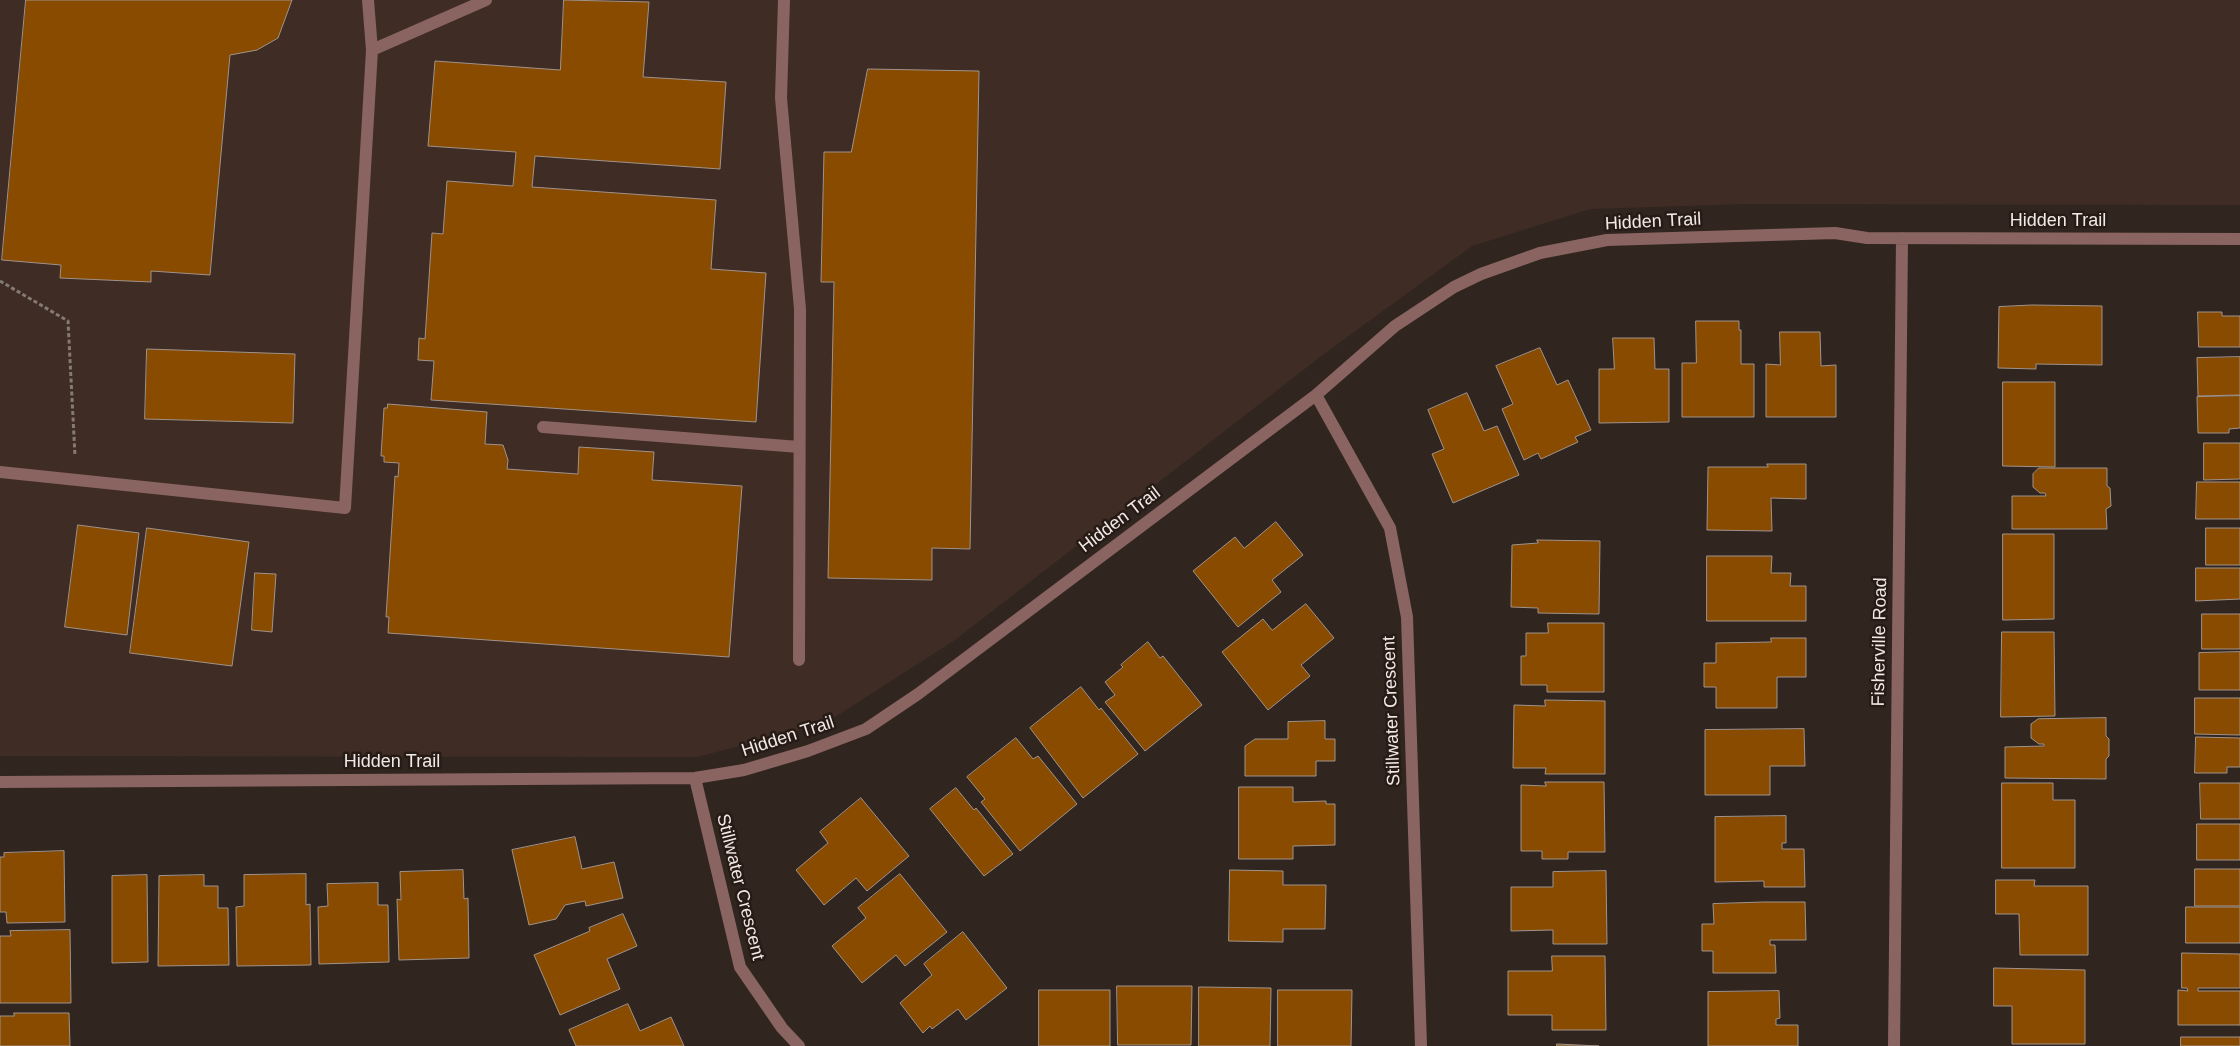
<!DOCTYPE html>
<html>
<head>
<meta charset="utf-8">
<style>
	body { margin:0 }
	canvas { display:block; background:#312520 }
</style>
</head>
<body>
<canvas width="2240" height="1046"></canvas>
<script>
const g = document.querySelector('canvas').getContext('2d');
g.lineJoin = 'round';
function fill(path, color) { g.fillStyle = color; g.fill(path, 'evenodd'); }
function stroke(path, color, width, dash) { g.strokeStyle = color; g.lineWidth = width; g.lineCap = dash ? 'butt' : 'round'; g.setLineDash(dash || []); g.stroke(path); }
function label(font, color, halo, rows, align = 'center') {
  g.font = font + ' Helvetica,sans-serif'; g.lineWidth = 5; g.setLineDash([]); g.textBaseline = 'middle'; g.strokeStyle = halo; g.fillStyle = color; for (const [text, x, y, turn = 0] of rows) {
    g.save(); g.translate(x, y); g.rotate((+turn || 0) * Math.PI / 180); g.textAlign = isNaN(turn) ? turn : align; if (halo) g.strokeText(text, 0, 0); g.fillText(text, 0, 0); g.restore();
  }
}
fill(new Path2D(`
	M0,0h2240v205l-495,-1 -155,5 -118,37 -148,108 -369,286 -131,84 -127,33 -697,-1z`), '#3f2c24');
const building = new Path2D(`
	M26,0h266l-14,38 -21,12 -27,5 -20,220 -59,-4v11l-91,-4 1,-13 -59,-5z
	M564,0l85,2 -6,75 83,5 -6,87 -185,-13 -3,31 184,13 -5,69 55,4 -10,149 -325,-22 3,-39 -16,-1 1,-22 6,1 7,-106 11,1 4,-53 66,5 3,-34 -88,-6 7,-85 125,9z
	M868,69l111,2 -9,478 -38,-1v32l-104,-2 6,-296h-13l3,-130h27z
	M2032,305l70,1v59l-66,-1v5l-38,-1 1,-61z
	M2198,312h24v4h18v31h-41z
	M1696,321h43v9h2v34h13v53h-72v-54h14z
	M1780,332h40l1,34 15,-1v52h-70v-53l14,1z
	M1613,338h41l1,31h14v53l-70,1v-54h15z
	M1540,348l17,37 11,-5 23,50 -16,7 3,5 -37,17 -3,-6 -14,7 -22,-51 11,-5 -17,-38z
	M147,349l148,5 -2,69 -148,-4z
	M2240,357v38l-42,1 -1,-38z
	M2003,382h52v85l-52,-1z
	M1467,393l17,38 13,-5 22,49 -66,28 -21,-49 12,-5 -16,-39z
	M2240,396v32l-11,1v4h-31l-1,-36z
	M388,404l99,8 -2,32 18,1 5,15 -1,9 71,5 1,-27 75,5 -2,28 90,6 -13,171 -341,-24 1,-16h-3l9,-141 3,1 1,-14 -15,-1v-6h-3l3,-48h3z
	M2204,443h36v36l-36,1z
	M1767,464h39v35l-35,-1 1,33 -65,-1 1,-63h60z
	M2039,468h68v18l3,2 1,18 -5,3 1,20h-95v-33h34l-1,-3h-5l-7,-6v-13z
	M2197,482h43v37h-44z
	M1276,522l27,33 -31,25 9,12 -43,35 -45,-56 42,-34 9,11z
	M78,525l61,8 -12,102 -62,-8z
	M147,528l102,14 -17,124 -102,-13z
	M2206,528h34v37h-34z
	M2003,534h51v85l-51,1z
	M1537,540l63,1 -1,73 -61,-1v-5l-27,-1 1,-62 26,-2z
	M1707,556h65l-1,17h20l-1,13h16v35h-99z
	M2196,568h44v31l-44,2z
	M255,573l21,1 -4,58 -20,-2z
	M1306,604l28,34 -33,27 9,11 -42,34 -46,-58 41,-33 9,11z
	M2202,614h38v35h-38z
	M1548,623h56v69h-57v-7h-26v-29h5v-23h22z
	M2002,632h52l1,84 -54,1z
	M1771,638h35v39h-29v31h-61v-21h-12v-24h12v-20l55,-1z
	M1148,642l12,16 3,-2 39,49 -57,46 -40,-49 10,-7 -10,-13 18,-15 -2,-2z
	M2240,652v38h-41v-37z
	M1081,687l18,23 2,-2 37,46 -55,44 -53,-70z
	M2195,698h45v37l-45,-1z
	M1545,700l60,1v73h-60l1,-6h-33l1,-63 31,1z
	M2106,718v18l3,3v17l-3,3v20l-101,-1v-31l39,-1v-2h-5l-8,-6v-14l7,-5z
	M1325,721v18h10v22h-19v15h-71v-30l10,-7h33v-17z
	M1804,729l1,37h-35v29h-65v-65z
	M2196,737l44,1v29h-13v6h-32z
	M1016,738l17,21 5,-3 39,48 -57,47 -39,-49 4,-3 -18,-22z
	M1545,782h59l1,70h-37v7h-26v-8h-21v-66l25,1z
	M2002,783h51v17h22v68h-73z
	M2200,783h40v36h-39z
	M1239,787h54v15l33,-1v3h9v41l-42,1v13h-54z
	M956,788l18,22 2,-2 37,46 -29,22 -54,-67z
	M861,798l48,58 -42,35 -11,-13 -32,27 -28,-35 32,-27 -8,-11z
	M1786,816v27h-4v6h22l1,38h-41v-6l-49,1v-65z
	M2197,824h43v36h-43z
	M575,837l7,32 32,-7 9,36 -37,8 -1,-5 -20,4 -9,14 -27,6 -17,-75z
	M64,851l1,71 -58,1 -1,-11h-6v-55h4v-4z
	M2195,869h45v37h-45z
	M463,870l1,29 4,-1 1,60 -70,2 -2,-61 4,1 -1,-28z
	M1230,870l53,1v14h43l-1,44h-42v13l-54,-1z
	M1606,871l1,73h-54v-14l-42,1v-44h42v-15z
	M306,874v31l4,-1 1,61 -74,1 -1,-59 8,-1v-31z
	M900,874l47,58 -42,34 -9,-11 -34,28 -30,-37 34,-28 -8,-10z
	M147,875l1,87 -36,1v-87z
	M204,875v11h14v22h10l1,57 -71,1 1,-90z
	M1996,880h39l-1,6h54v69h-68l-1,-41h-23z
	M378,883v22h10l1,57 -70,2 -1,-57 10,-1 -1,-22z
	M1764,902h41l1,38h-36v5h5l1,28h-63v-22h-11v-27h12l-1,-20z
	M2186,907h54v36h-54z
	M623,914l14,32 -30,13 13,30 -60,26 -26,-60 56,-24 -1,-3z
	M70,930l1,73h-71v-67h11l-1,-5z
	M963,932l44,56 -41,32 -8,-11 -26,20 -2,-3 -7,7 -23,-30 32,-28 -8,-11z
	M2182,953l58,1v34h-42v3h42v34h-62v-35l10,1 -1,-3h-5z
	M1552,956h53l1,74h-54v-15h-44v-44h44z
	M1994,968l91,2v74h-73v-38h-18z
	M1117,986h75l-1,59h-73z
	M1199,987l72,1 -1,58h-71z
	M1039,990h71v56h-71z
	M1278,990h74l-1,56h-73z
	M1779,991l1,27 -4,1v6h22v21h-90v-54z
	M628,1004l12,27 31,-14 13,29h-108l-7,-16z
	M14,1013h55l1,33h-70v-30h14z
	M2181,1037h59v9h-59z
	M1557,1044l42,2h-42z`);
fill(building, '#884b00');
stroke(building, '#a09389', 1);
stroke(new Path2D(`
	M0,281l68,40 7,135`), '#847a76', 3, [4, 2.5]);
stroke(new Path2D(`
	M368,0l4,50 114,-50
	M784,0l-3,98 19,211 -1,351
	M1316,395l74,133 17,89 14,429
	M543,427l256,20
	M0,472l345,36 27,-458
	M695,778l45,189 42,61 17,18
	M0,782l695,-4 49,-8 64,-19 58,-22 52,-35 398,-299 79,-69 59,-39 27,-13 59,-21 67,-13 228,-7 32,5 373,1
	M1894,1046l8,-808`), '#8a6461', 12);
label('18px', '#f2e9e6', '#271b16', [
	["Hidden Trail",2058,221],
	["Hidden Trail",1653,222,-3],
	["Hidden Trail",1120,520,-37],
	["Fisherville Road",1880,642,-89],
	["Stillwater Crescent",1392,711,-92],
	["Hidden Trail",788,737,-18],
	["Hidden Trail",392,762],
	["Stillwater Crescent",740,887,76]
]);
</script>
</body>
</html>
